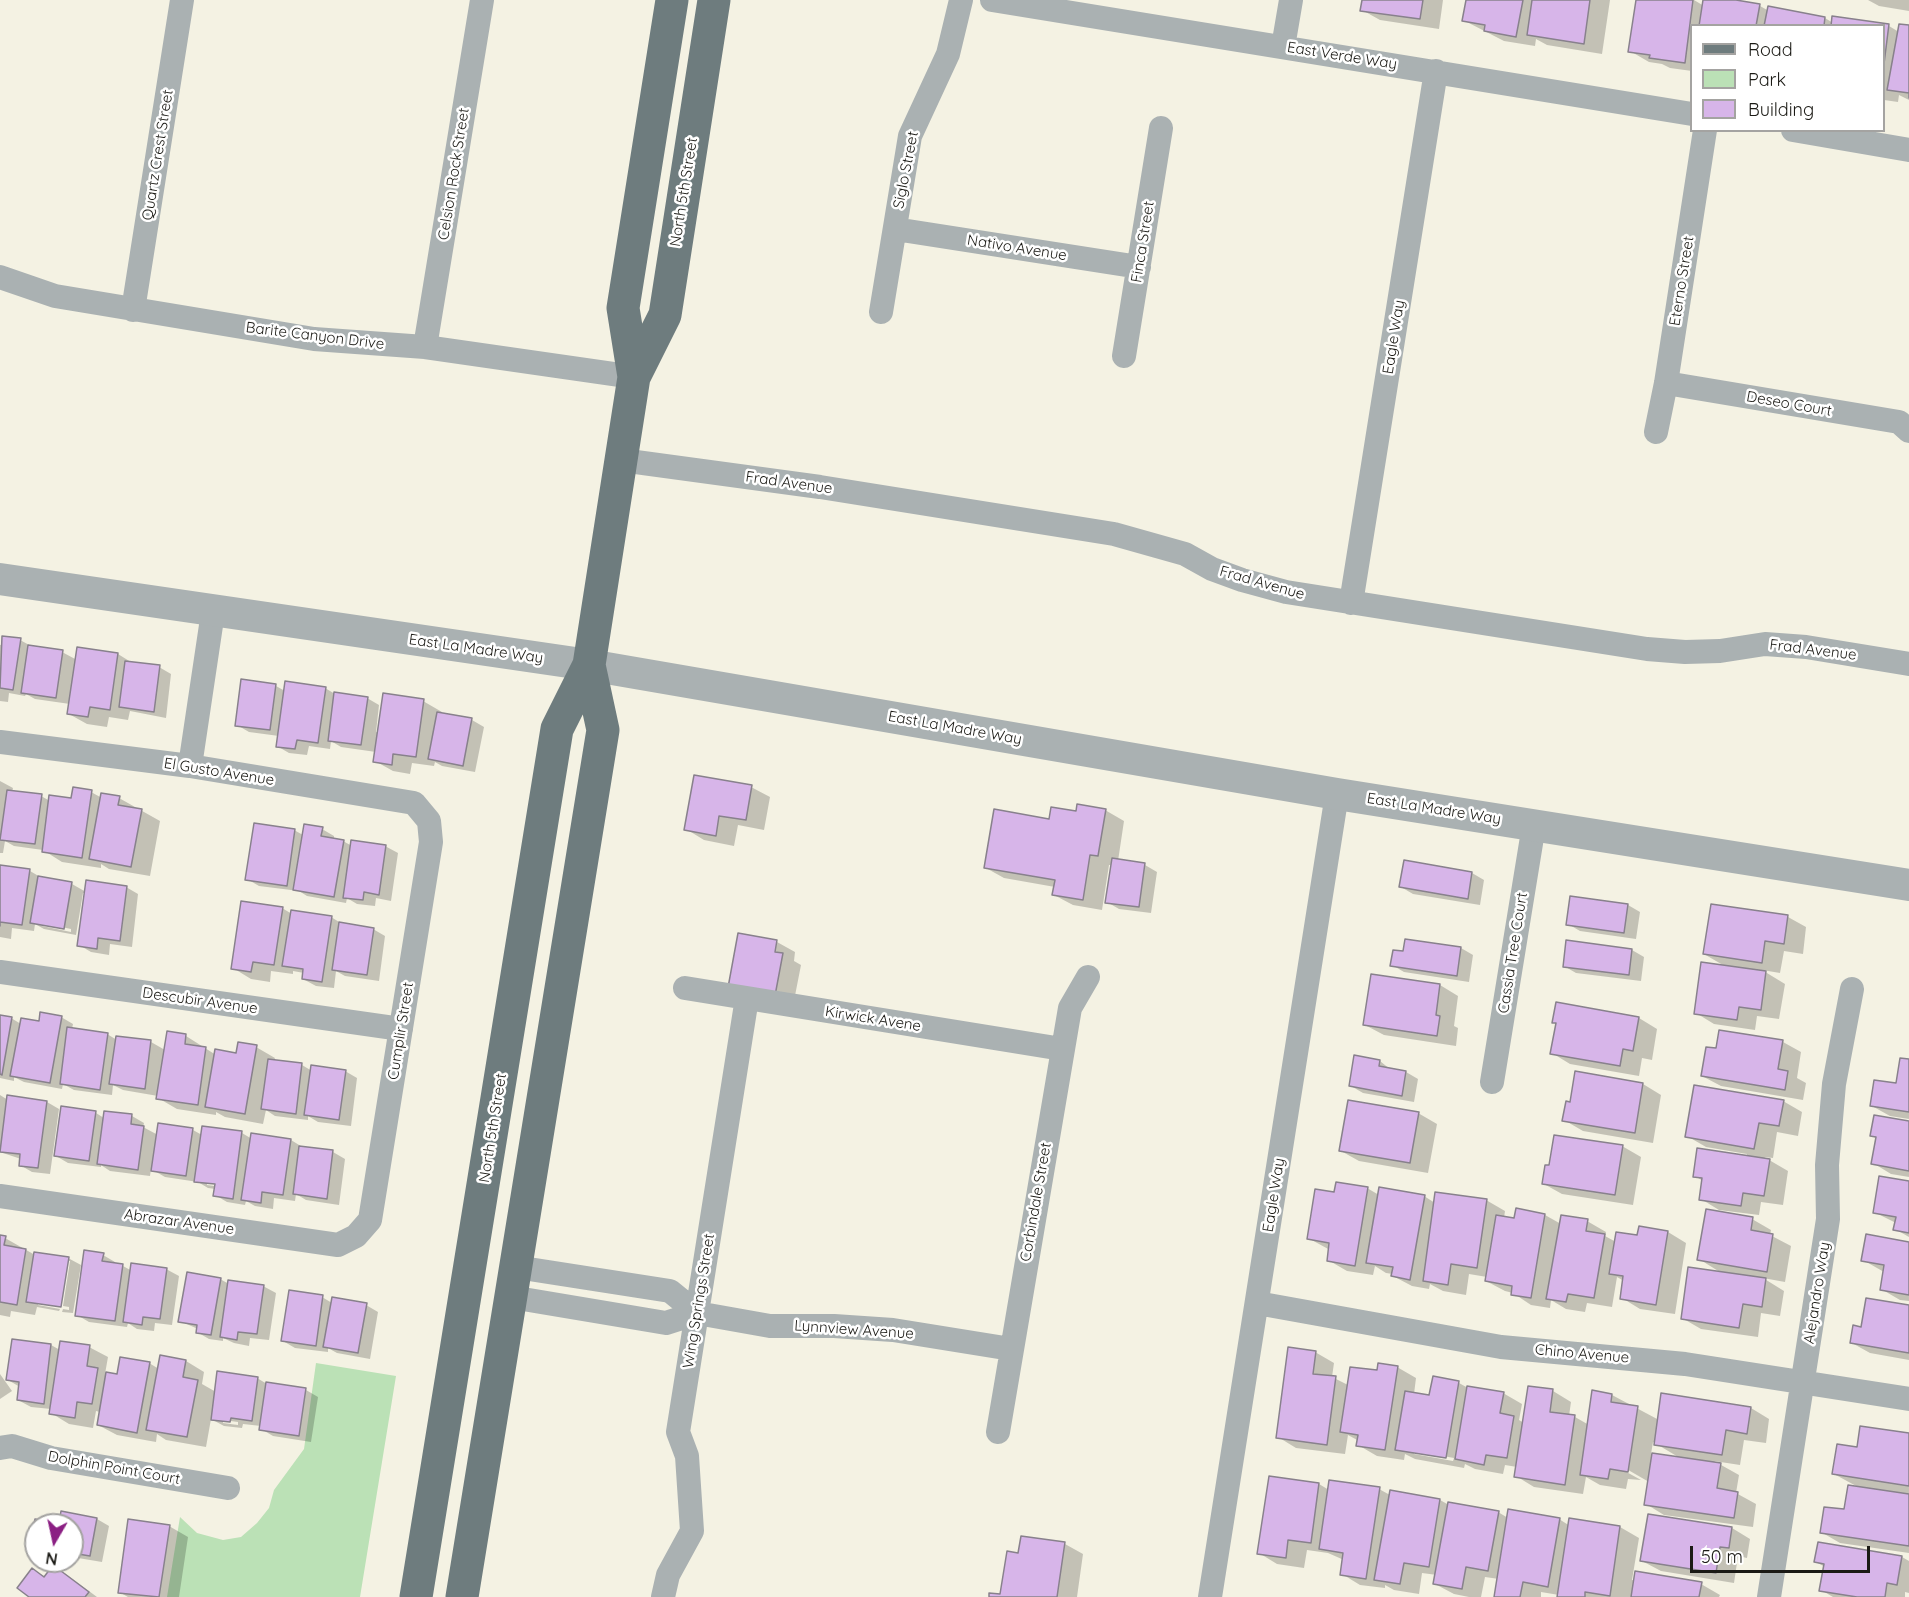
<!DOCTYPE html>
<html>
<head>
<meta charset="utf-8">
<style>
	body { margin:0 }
	#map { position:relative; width:1909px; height:1597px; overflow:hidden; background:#f4f2e3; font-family:Quicksand,sans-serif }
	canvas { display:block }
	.legend { position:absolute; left:1690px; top:24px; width:195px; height:108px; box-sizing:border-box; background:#fff; border:2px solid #a4a3a1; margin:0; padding:8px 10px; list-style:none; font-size:18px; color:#1b1a15 }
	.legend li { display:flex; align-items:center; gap:12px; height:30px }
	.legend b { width:30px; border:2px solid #a4a3a1 }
	.north { position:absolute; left:24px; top:1513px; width:60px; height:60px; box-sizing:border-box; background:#fff; border:2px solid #a4a3a1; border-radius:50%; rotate:189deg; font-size:16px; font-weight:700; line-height:24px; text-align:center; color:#1b1a15 }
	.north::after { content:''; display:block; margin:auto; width:21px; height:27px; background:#8b1f83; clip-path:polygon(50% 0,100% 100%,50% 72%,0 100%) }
	.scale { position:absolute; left:1690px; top:1546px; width:180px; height:27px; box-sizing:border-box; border:3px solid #1b1a15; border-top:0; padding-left:8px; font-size:18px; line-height:21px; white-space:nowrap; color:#1b1a15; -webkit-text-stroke:4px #fff; paint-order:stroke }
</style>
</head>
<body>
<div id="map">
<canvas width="1909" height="1597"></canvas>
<ul class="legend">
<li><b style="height:8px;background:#6e7c7e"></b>Road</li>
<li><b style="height:16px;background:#bbe1b6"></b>Park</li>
<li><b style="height:16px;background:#d7b5e9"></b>Building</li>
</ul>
<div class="north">N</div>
<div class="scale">50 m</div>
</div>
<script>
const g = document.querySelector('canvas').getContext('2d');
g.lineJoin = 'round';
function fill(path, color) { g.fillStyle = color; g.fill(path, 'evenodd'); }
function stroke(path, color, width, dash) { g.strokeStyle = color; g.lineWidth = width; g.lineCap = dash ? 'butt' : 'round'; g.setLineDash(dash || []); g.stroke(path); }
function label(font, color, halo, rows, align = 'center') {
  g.font = font + ' Quicksand,sans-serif'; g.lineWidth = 5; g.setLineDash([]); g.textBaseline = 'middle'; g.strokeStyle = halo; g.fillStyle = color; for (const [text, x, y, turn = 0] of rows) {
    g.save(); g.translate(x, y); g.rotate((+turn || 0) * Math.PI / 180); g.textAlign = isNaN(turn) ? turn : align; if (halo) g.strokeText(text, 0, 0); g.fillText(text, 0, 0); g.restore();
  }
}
fill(new Path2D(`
	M316,1363l80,13 -36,221h-193l13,-80 17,16 26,7 18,-3 16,-14 12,-15 5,-18 30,-41z`), '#bbe1b6');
fill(new Path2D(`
	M1363,0h80l-4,29 -59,-9 -18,-10z
	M1467,0h143l-8,54 -55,-9 -11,-6 -1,7 -31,-5 -41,-21z
	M1637,0h57l10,6 1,-6h23l32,6 9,5 56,7 8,5 56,3 10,6 10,-5v73l-10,-5 -1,7 -14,-2v-74h-192v45l-22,-3 -8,-4 -13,-2 -19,-11z
	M1868,0h41v11l-30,-5z
	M20,640l13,7 29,5 15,8 41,-6 16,10 25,3 12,7 -5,44 -36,-7 -2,9 -19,-3 -2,10 -20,-3 -18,-10 1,-10 -35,-5 -9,-5 -1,2 -16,-3 -1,9 -8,-1v-56z
	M243,681l33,5 9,5 40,-3 10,6 32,4 12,7 -3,27 3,1 44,-32 19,11v2l30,6 12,7 -9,45 -33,-6 -7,-4 -1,4 -22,-3 -2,11 -17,-3 -18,-10 1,-9 -35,-5 -10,-6 -1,8 -21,-3 -2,9 -18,-2 -12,-7 2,-10 -30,-4 -12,-7z
	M0,781l13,7 -1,4 29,4 9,5 22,-2 19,-7 11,6h17l41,23 -10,55 -41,-7 -8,-5v4l-39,-6 -19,-12 -29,-4 -9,-5 -2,12h-3z
	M751,787l19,10 -6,33 -26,-5 -4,21 -30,-6 -18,-11z
	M1105,810l19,11 -6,40 27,4 12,7 -6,41 -32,-4 -12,-7 5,-37h-3l-7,45 -29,-5 -19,-10 1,-8 -51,-9 -18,-10 64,-48 27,-7z
	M322,829l12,7v4l9,1 9,5h33l13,7 -7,48 -15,-3 -1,8 -18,-2 -10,-6 -1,5 -39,-7 -8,-5 -40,-5 -12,-7 47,-49 9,5z
	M1405,862l67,11 12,7 -4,25 -67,-11 -12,-7z
	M0,866l30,5 12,7 30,6 14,8 40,-5 12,7 -6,53 -22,-3 -1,11 -18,-3 -12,-7 7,-52h-3l-7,42 -32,-6 -9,-5 -1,7 -22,-3 -1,11 -11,-2zM42,923l29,6v3l-29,-6z
	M1628,905l12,7 -4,27 -56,-8 -12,-7z
	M1712,905l76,12 18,10 -3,27 -19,-3 -4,22 -18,-3 23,14 -6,35 -22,-3 -2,14 -41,-6 -18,-11 32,-45 -24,-14z
	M282,908l10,6 39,3 13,8 29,4 12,7 -6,45 -34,-5 -9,-5 -2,17 -18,-2 -13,-7 1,-6 -11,-2v3l-22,-3 -1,11 -19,-3 -18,-11z
	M739,934l38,8 18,10 -1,9 7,4 -9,46 -45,-8z
	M1567,942l65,8 12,7 -3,24 -65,-8 -12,-7z
	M1461,948l12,7 -4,27 -65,-10 -12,-7z
	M1440,985l18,11 -4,30 4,2 -2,18 -72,-11 -19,-10z
	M1557,1004l82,14 18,11 -5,31 -10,-2 -3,18 -69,-12 -18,-11 5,-29 -3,-2z
	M0,1017l11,1 10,6 19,-1 21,-6 12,7 -1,5 35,5 10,6v-3l34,5 14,8 21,-14 30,19h21l19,-8 19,11 -1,3 28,4 10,6h33l12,7 -6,48 -33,-4 -10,-6v4l-33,-4 -9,-6 -3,14 -38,-7 -9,-5v3l-39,-6 -19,-11v-2l-35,-6 -10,-5 -1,10 -38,-5 -11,-6 -1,5 -38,-7 -10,-5v4l-14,-3z
	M1721,1031l62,11 18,10 -4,26 9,5 -3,17 -82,-14 -19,-10 15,-26z
	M1380,1061l11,9 15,2 12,7 -4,23 -51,-9 -12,-7z
	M1909,1061v58l-19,-3 -18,-10 25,-21z
	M1643,1084l18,11 -8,48 -70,-12 -19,-11z
	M0,1095l8,5 39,2 12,7 -9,65 -18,-2 -12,-7 1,-6 -21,-7z
	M1783,1101l19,11 -4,24 -21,-4 -4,26 -9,-1 24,14 -5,34 -22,-3 -2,13 -40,-5 -18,-11 2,-18 -8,-5 51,-19 1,-3 -41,-7 -19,-11z
	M105,1112l27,4 12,7 -1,4 15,8 1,-10 34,5 9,5 40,-2 10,6 39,1 13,8 29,4 12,7 -6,46 -33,-5 -10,-6 -1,7 -21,-3 -1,11 -18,-3 -9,-5 -1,4 -18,-3 -12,-7 1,-6 -8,-1 -10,-6 -33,-5 -14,-8 -1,7 -40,-5 -9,-6v2l-33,-4 -12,-7 40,-43 8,5zM207,1182l15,2v3l-15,-2z
	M1418,1113l19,11 -9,49 -69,-12 -18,-10z
	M1909,1122v55l-18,-3 -18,-11 4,-24 -6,-4z
	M1622,1146l19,11 -8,48 -71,-11 -18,-10 6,-17z
	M1909,1182v55l-14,-8 1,-6 -22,-11z
	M1367,1188l12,7 45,1 11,7 51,-3 19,11 -1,7 11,2 2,-10 28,5 16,9 26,-3 19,11 -1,4 11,6 52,-10 18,11 -11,71 -35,-5 -18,-11 2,-17 -7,-4 -5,30 -25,-4 -2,9 -19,-3 -15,-9 -1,8 -19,-3 -18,-12 -8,-2 -19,-10 1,-4 -18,-3 -3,21 -23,-4 -13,-7 -1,5 -17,-3 -19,-10v-2l-7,-1 -11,-7 -2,9 -26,-4 -19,-11 2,-10 -22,-12 28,-44z
	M1752,1219l19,11 -1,5 21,11 -6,36 -22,-4 21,13 -4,25 -19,-3 -3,24 -57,-8 -19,-11 41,-44 -24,-15z
	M0,1237l5,1 30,17 33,3 13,7 -8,48 -11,-1 1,-3 6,1v-3l-6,-1 7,-45h-3l-29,41v3l22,4 -1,2 -22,-4 -2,8 -24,-4 -1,6 -10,-2z
	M1909,1243v58l-9,-1 -19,-11 3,-17 -21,-12z
	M103,1255l12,7v3l8,1 9,5 34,-2 13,7 -7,49 -17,-2 -1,8 -17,-2 -9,-6 -1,4 -38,-5 -12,-7z
	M220,1279l9,5 34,2 13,7 -7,47 -19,-2 -1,8 -15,-3 -11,-5v3l-14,-2 -12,-7 1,-3 -18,-8z
	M322,1297l10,6 34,2 12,7 -8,47 -33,-6 -9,-5v4l-33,-4 -12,-7z
	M1909,1307v53l-39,-7 -18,-10z
	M51,1345l9,5 29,-3 19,10 -3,17 13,2 31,-13 10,6 2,-12 25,4 18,11 -2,12 14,8 41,-14 10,6 39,6 12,7 -7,45 -38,-6 -12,-7v-3l-18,-2 -1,4 -18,-2 -13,-7 -5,28 -40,-7 -9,-6 -1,8 -39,-7 -19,-10 2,-13 -4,-1 -3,17 -24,-4 -18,-11v-4l-20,-2 -13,-7 2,-13 -12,-7zM223,1420l15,2v3l-15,-2z
	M1315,1352l19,11 -2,14 16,8 30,-13 19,-5 19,11 -2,16 17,3 3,-19 25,5 9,5 35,5 19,11 -3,16 5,3 29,-32 18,11 -2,14 6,1 14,8 23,-30 47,25 92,-12 18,11 -3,24 -22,-3 -4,25 -26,-4 25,14 -3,18 20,11 -3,23 -89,-12 -18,-11 3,-22 -26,-15 -2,2 20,11 -13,-1 -2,10 -26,-4 -14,-8 -3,17 -49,-7 -18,-11 1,-9 -12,-2 -2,9 -28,-5 -10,-5 -1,4 -49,-9 -10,-5 -1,6 -27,-4 -19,-11 1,-4 -11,-6 -3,19 -49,-6 -18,-11zM1653,1442l27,16 -29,-4zM1414,1451l40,7 -1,3 -39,-7z
	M0,1374l12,17 -12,8z
	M1909,1435v118l-69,-10 -19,-11 24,-21 13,-24 -24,-13 24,-25z
	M1319,1484l10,6 50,-1 11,6 1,-3 49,8 9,5 49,7 10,6 51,1 11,7 1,-6 49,7 19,11 -7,42 69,4 19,11 -1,2h-160v-2l-18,-3v5h-45l3,-18 -14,-2 -4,20h-12l-15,-3 -19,-10 2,-9 -15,-2 -3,21 -25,-4 -9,-5v3l-25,-3 -18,-11 2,-14 -16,-7 -21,-3 -3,18 -27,-4 -18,-11z
	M97,1519l12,7 -7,36 -30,-5v-32h-36v22l-4,-2 4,-25 24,5z
	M169,1526l19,11 -9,60h-51l-9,-5z
	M1732,1528l18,11 -3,19 -9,-2 -4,27 -73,-12 -19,-10z
	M1022,1537l43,7 18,10 -6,43h-87l11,-1 19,-41z
	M1819,1543l83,14 7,4v32l-4,-1v5h-72l-12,-7 4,-23 -9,-5z
	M54,1567l12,7 31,23h-66l2,-27 13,7z`), '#0003');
const building = new Path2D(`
	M1362,0h61l-3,19 -60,-8z
	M1466,0h57l-7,37 -32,-6 1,-6 -23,-4z
	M1532,0h58l-6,44 -57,-9z
	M1636,0h57l-8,63 -36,-5 1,-3 -22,-3z
	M1703,0h33l24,4 -4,22h-57z
	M1768,6l57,11 -1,9h-60z
	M1832,16l57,8 -5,40v-38h-53z
	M1899,24l10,1v73v-5l-22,-3z
	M2,636l19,2 -8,52 -13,-2z
	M28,645l35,5 -7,48 -35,-5z
	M77,647l41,6 -8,57 -20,-3 -2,10 -21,-3z
	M125,661l35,4 -6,47 -35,-5z
	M241,679l35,5 -6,46 -35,-4z
	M285,681l41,6 -8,56 -21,-3 -2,9 -19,-2z
	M334,692l34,5 -7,48 -33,-4z
	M383,693l41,6 -8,58 -23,-3 -1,11 -19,-3z
	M437,712l35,6 -9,48 -35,-7z
	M694,775l58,10 -6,35 -27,-4 -3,20 -32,-6z
	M73,787l19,3 -10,68 -40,-6 7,-57 22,3z
	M7,790l35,4 -7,50 -35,-4z
	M101,793l19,3 -2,9 24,4 -11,58 -42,-8z
	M1077,804l29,5 -8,47 -8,-1 -7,45 -31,-5 3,-15 -71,-12 10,-59 55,10 2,-12 25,4z
	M254,823l41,6 -8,57 -42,-6z
	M304,824l19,3 -2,9 23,4 -10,57 -41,-7z
	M351,840l35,5 -7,50 -15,-3 -1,8 -20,-2z
	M1112,858l33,5 -6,44 -34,-4z
	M1404,860l68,12 -4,27 -69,-12z
	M0,865l30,4 -8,56 -22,-3v4z
	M38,876l34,6 -8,47 -34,-6z
	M86,880l41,6 -7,55 -22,-3 -1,11 -20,-3z
	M1570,896l58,8 -4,29 -58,-8z
	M241,901l42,6 -9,58 -21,-3 -2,10 -20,-3z
	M1711,904l77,11 -4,29 -19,-3 -3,22 -59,-9z
	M291,910l41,6 -10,66 -20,-3 1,-10 -21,-3z
	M339,922l35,6 -7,47 -35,-5z
	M738,933l39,7 -2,12 8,1 -9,48 -47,-8z
	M1405,939l56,8 -4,29 -67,-10 3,-16 10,1z
	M1566,940l66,9 -3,26 -66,-8z
	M1701,962l65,9 -5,39 -22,-3 -2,13 -43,-6z
	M1371,974l69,10 -4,31 4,1 -3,20 -74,-11z
	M1556,1002l83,15 -6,34 -10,-2 -3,17 -70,-12 6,-31h-4z
	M40,1012l22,4 -12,67 -40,-7 11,-58 18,3z
	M0,1015l12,2 -10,58 -2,-1z
	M67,1027l41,6 -8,57 -40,-6z
	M1719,1030l64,10 -5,29 10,2 -3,19 -84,-14 5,-29 10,1z
	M167,1031l19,3 -1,10 21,3 -8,58 -42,-6z
	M116,1036l35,4 -6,49 -36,-5z
	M238,1042l19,3 -12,69 -40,-7 10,-58 21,4z
	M1354,1055l26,5 -1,6 27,5 -4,25 -53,-10z
	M1900,1058l9,1v53l-39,-6 4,-26 22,3z
	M268,1059l34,4 -6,51 -35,-5z
	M311,1065l35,5 -7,50 -35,-5z
	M1575,1071l68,12 -8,50 -73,-12 4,-20 4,1z
	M1694,1085l90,15 -5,26 -20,-3 -5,26 -69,-12z
	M7,1095l40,6 -9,67 -19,-2 1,-12 -20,-2z
	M1348,1100l71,12 -9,51 -71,-12z
	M61,1106l35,5 -7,50 -35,-5z
	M104,1111l28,3 -1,10 13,2 -6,44 -41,-6z
	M1874,1115l35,6v50l-38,-7 5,-27 -6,-1z
	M158,1123l35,5 -7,48 -35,-5z
	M202,1126l40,5 -9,68 -20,-3 2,-12 -21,-2z
	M251,1133l40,6 -8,56 -21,-3 -1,11 -20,-3z
	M1554,1135l69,10 -8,50 -73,-11 3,-19h4z
	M299,1146l34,4 -6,49 -34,-5z
	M1697,1148l73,11 -6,37 -21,-3 -2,13 -42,-6 3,-22 -9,-1z
	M1879,1176l30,5v52l-16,-3 3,-13 -23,-4z
	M1336,1182l32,5 -13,79 -28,-5 2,-18 -22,-4 8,-50 19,3z
	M1379,1187l46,8 -15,85 -19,-4 2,-9 -27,-4z
	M1435,1192l52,7 -10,69 -26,-4 -3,21 -25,-4z
	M1516,1208l29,6 -14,84 -20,-3 1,-9 -27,-5 11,-66 18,3z
	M1706,1209l47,8 -2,13 22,4 -6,38 -70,-12z
	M1561,1215l27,4 -2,12 19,3 -11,64 -26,-4 -2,8 -20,-3z
	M1639,1226l29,5 -12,74 -36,-6 3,-23 -14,-2 7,-42 21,3z
	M1866,1234l43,8v53l-29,-5 4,-25 -23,-4z
	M0,1235l6,1 -2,9 22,4 -9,56 -17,-3z
	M84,1250l20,3 -2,8 21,3 -8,57 -40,-5z
	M34,1252l35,5 -8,50 -35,-5z
	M131,1263l36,5 -7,51 -17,-2 -1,8 -19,-3z
	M1688,1267l78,11 -4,29 -19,-3 -4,24 -58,-9z
	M187,1272l34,6 -10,57 -15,-2 1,-8 -19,-3z
	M228,1280l36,5 -7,49 -19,-2 -1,8 -17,-3z
	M289,1290l34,5 -7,51 -35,-5z
	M332,1297l35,6 -9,50 -35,-6z
	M1866,1298l43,7v48l-59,-10 3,-18 8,2z
	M12,1339l39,5 -7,60 -27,-4 2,-18 -13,-2z
	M60,1341l30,4 -3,21 11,2 -6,36 -15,-2 -2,16 -26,-4z
	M1288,1347l28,4 -3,23 23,2 -9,69 -51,-7z
	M160,1355l26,5 -3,17 15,3 -11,57 -41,-7z
	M120,1357l30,5 -13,71 -40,-8 9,-53 11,2z
	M1378,1363l20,3 -13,84 -29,-4 2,-11 -18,-3 10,-65 27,3z
	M217,1371l41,6 -6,44 -21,-3 -1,4 -19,-2z
	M1433,1376l26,5 -13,77 -51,-8 10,-59 24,4z
	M266,1382l40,6 -7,48 -40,-6z
	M1467,1386l37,6 -4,21 14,3 -7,42 -21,-3 -2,10 -29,-6z
	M1528,1386l25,3 -3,23 25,3 -10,70 -51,-8z
	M1592,1390l20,4 -1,8 27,4 -10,66 -18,-3 -2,10 -28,-4z
	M1661,1393l90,14 -4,27 -21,-4 -4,25 -68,-10z
	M1860,1426l49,7v53l-77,-12 5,-30 20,3z
	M1652,1453l69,10 -4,25 21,4 -4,26 -90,-13z
	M1269,1476l50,7 -8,60 -23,-3 -2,18 -29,-4z
	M1329,1480l51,7 -14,92 -26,-4 3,-22 -24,-4z
	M1848,1485l61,9v52l-89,-13 4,-26 20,2z
	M1390,1490l50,9 -11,68 -25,-4 -4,21 -26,-4z
	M1448,1502l51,9 -11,60 -22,-4 -4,22 -29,-5z
	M1508,1509l52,9 -12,69 -25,-5 -3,15h-26z
	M61,1511l36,7 -7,38 -18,-3v-28h-36v21l-6,-1 5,-26 24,4z
	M1648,1514l84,13 -3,21 -9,-1 -4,26 -76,-12z
	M1569,1518l51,8 -10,70 -25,-4v5h-28z
	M128,1519l42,6 -11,72 -41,-4z
	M1021,1536l44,6 -8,55h-68v-4l11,1 7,-43 11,2z
	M1818,1542l84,14 -5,29 -10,-2 -2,14h-28l-38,-6 5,-27 -10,-2z
	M53,1565l36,27 -4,5h-56l-12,-9 15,-20 12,9z
	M1635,1571l67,11 -3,15h-68z`);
fill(building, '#d7b5e9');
stroke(building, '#88818c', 1.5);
stroke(new Path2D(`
	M992,0l700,114
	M1283,47l8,-47
	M1793,130l116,20
	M895,229l244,38
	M0,277l55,19 259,43 111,8 209,30
	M133,310l49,-310
	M881,312l29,-176 38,-82 13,-54
	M425,347l57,-347
	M1124,356l37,-228
	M1666,383l233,39 10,9
	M1656,432l10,-49 39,-253
	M621,460l199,27 294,47 71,20 27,15 30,11 44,12 361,57 38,3 35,-1 45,-7 41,3 103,17
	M1351,603l85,-532
	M0,742l190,24 224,37 15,18 2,21 -61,378 -14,16 -18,9 -338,-49
	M190,766l23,-154
	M0,972l401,57
	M685,988l377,61
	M1492,1082l42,-257
	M516,1267l154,24 27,22
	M511,1297l155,26 31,-10 73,13h64l59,4 118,19
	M1257,1303l244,44 184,17 224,35
	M998,1432l72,-424 18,-31
	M0,1448l12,-2 39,12 177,30
	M663,1597l5,-22 24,-44 -5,-75 -9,-24 69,-434
	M1210,1597l127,-803
	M1769,1597l59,-378 -1,-54 7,-81 18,-95`), '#aab1b2', 24);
stroke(new Path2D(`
	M0,579l589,86 748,129 572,91`), '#aab1b2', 32);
stroke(new Path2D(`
	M634,377l31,-62 49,-315
	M416,1597l141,-868 32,-64 32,-205 13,-83 -11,-69 49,-308
	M462,1597l141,-867 -14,-65`), '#6e7c7e', 33);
label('15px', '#1b1a15', '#fff', [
	["East Verde Way",1342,56,9],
	["Quartz Crest Street",158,155,-81],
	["Siglo Street",906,170,-79],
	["Celsion Rock Street",454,174,-81],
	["North 5th Street",684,192,-81],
	["Finca Street",1143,242,-81],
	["Nativo Avenue",1017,248,9],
	["Eterno Street",1682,281,-81],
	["Barite Canyon Drive",315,336,7],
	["Eagle Way",1394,337,-81],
	["Deseo Court",1789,404,10],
	["Frad Avenue",789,483,8],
	["Frad Avenue",1262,583,16],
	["East La Madre Way",476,649,8],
	["Frad Avenue",1813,650,7],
	["East La Madre Way",955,728,10],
	["El Gusto Avenue",219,772,9],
	["East La Madre Way",1434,809,9],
	["Cassia Tree Court",1513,953,-81],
	["Descubir Avenue",200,1001,8],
	["Kirwick Avene",873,1019,9],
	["Cumplir Street",401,1031,-81],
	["North 5th Street",493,1128,-81],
	["Eagle Way",1274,1195,-81],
	["Corbindale Street",1036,1202,-80],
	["Abrazar Avenue",179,1222,8],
	["Alejandro Way",1817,1293,-81],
	["Wing Springs Street",699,1301,-81],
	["Lynnview Avenue",854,1330,4],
	["Chino Avenue",1582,1354,5],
	["Dolphin Point Court",114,1468,10]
]);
</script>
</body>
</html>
